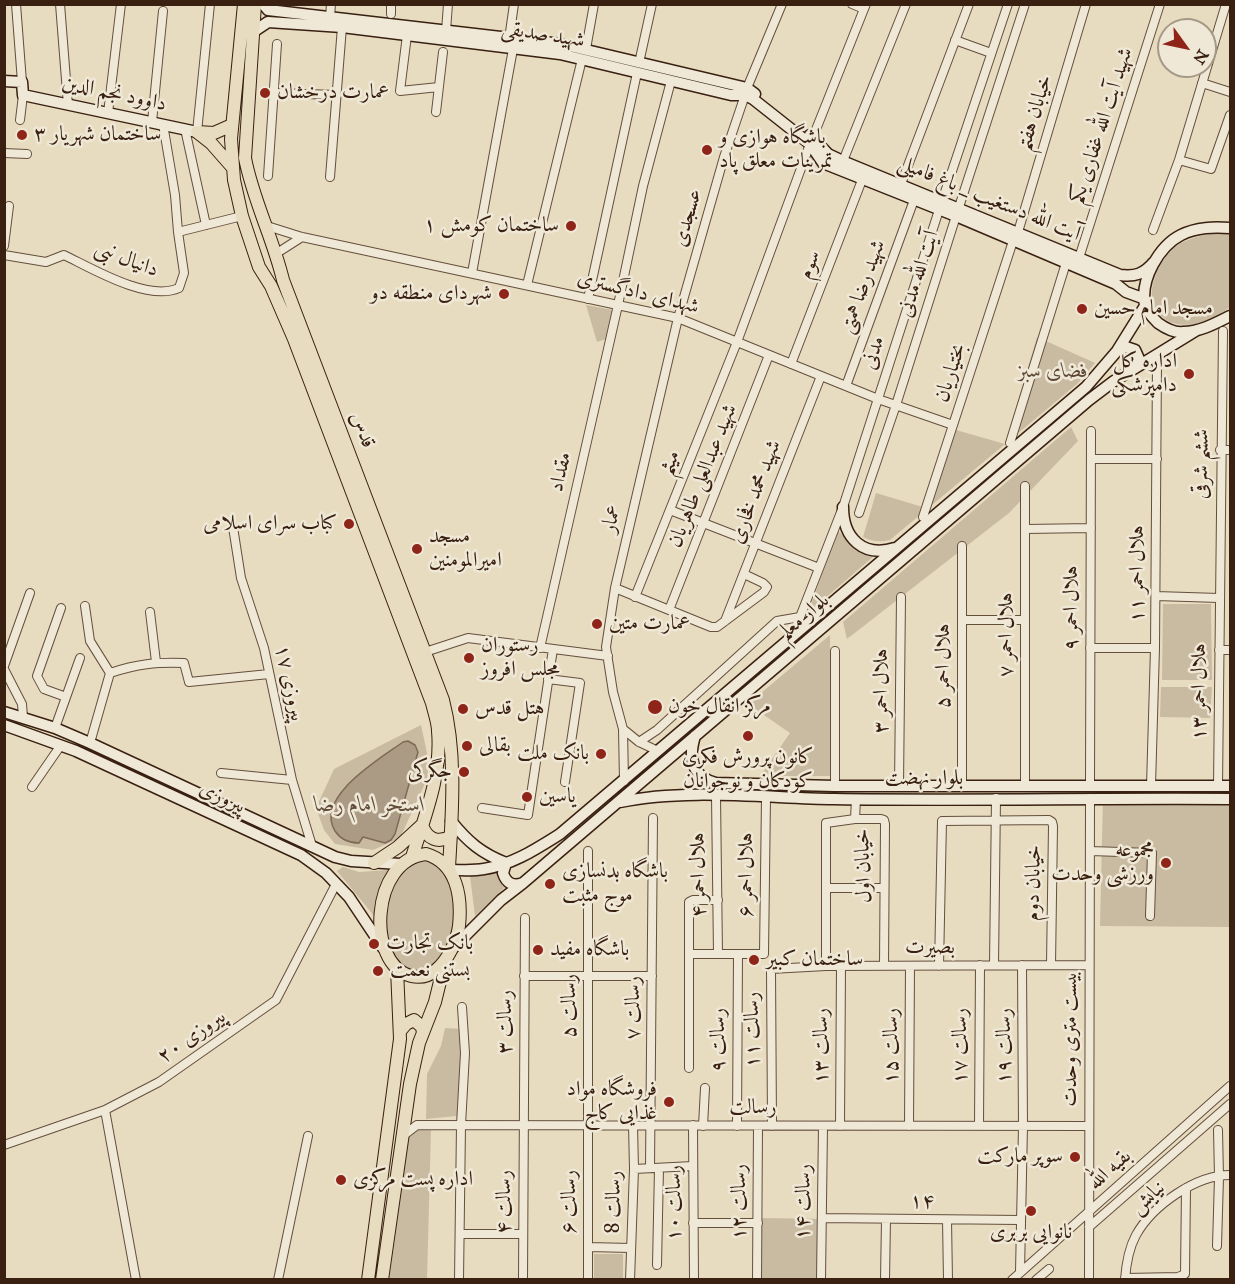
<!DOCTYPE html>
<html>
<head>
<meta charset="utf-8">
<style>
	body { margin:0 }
	#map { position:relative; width:1235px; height:1284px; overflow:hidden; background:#e7dbc0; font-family:"IM FELL Great Primer",serif }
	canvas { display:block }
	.frame { position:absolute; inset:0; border:6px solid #392010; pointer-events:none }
	.north { position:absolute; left:1157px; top:18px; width:60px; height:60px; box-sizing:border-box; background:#efe8d6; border:2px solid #a69887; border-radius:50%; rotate:123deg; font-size:16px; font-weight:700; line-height:24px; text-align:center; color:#392010 }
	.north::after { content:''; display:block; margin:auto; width:21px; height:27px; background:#8f2418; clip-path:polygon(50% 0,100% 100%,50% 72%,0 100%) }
</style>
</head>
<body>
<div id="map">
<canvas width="1235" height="1284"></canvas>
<div class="frame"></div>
<div class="north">N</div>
</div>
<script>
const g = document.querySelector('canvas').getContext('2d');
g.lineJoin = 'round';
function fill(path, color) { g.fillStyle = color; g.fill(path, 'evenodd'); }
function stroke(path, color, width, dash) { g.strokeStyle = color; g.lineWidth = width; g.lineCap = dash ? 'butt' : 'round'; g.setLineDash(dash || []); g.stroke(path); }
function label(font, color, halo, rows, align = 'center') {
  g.font = font + ' "IM FELL Great Primer",Amiri,serif'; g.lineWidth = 5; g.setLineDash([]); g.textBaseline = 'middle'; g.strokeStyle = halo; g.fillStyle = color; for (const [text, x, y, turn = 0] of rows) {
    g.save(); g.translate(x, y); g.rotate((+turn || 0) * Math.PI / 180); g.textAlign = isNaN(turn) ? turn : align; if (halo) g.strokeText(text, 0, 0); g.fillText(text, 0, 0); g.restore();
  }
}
fill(new Path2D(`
	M1209,234h21v73c-20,16 -56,29 -74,3 -12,-18 4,-51 19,-63 11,-8 21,-10 34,-13z
	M586,305l27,5 -7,29 -9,3z
	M1037,337l58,26 -18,21 -187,156c-10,2 -17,2 -27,-3l13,-44 50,15 23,-80 56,16z
	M1071,427l7,14 -69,72 -162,126 -4,-17z
	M838,531l23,20 13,5 -66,57z
	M1163,604h48l1,76h-50z
	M830,635l1,141h-71l30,-43 -42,-29z
	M1161,687h51l-2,31 -50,-1z
	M421,725l6,28 1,24 -28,61 -27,12 -38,-6 -11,-14 -8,-22 18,-39z
	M1103,798l127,1v128l-130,-1z
	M421,859c67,9 23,152 -23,103 -18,-20 -15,-72 3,-91 5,-5 14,-8 20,-12z
	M343,867l16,5 29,-2 -13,47 -38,-46z
	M498,873l6,15 -29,28 -5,-40z
	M445,1028l18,1 -6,87 -31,3 1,-45 14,-28z
	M431,1129l-4,150 -38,1 20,-142 7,-8z
	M762,1218l64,1 -1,60 -64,1z
	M594,1254h29v25h-29z`), '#c9bba2');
const water = new Path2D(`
	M408,741l7,4 3,7 -23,82 -4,6 -6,3 -22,-6 -4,6c-10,0 -18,-3 -24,-12 -21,-34 46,-73 68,-89z`);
fill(water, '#ac9b84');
stroke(water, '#7e6a56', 1.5);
const street = new Path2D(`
	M16,4l6,78
	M60,4l8,101
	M852,4l12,5
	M391,14v-10
	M330,17l1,-13
	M446,31l2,-27
	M407,35l-7,56 39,-4
	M509,39l5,-35
	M955,40l36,13
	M586,49l8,-45
	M639,63l13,-59
	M1202,83l28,9
	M747,88l35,-84
	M274,93l63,2
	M436,112l7,-60
	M108,113l13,-109
	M20,120l3,-25
	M152,122l11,-111
	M185,129l21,96
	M197,132l13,-128
	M813,137l53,-133
	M4,153l23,1
	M1179,160l32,9 19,-54
	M843,161l63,-157
	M268,176l9,-132
	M330,177l12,-150
	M901,184l68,-180
	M942,201l66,-197
	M959,207l66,-203
	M267,226l35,11 376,81 200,81 75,26
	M1153,230l26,-70 47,-156
	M178,232l64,-16
	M1018,232l68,-228
	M4,246l5,-40
	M277,253l25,-16
	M4,255l42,7 18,-7c29,14 84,47 115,33l5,-15 -6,-41 -3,-37 -12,-71
	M1079,258l81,-254
	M472,273l41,-224
	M527,285l55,-226
	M588,299l49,-226
	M791,364l71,-184
	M846,386l68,-186
	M1010,443l56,-180
	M1220,450h10
	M1091,459h66
	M1025,486v299
	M670,510l149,58
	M859,513l37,-108 60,-189
	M923,517l90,-276
	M233,527l8,51 23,70 28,132 20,66
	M1026,529l65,-1
	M962,546v240
	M615,588l96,39h6l47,-35 3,-5 -4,-4 -19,-9
	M1156,596l63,2
	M635,597l102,-255 73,-198
	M85,606l5,35 20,32
	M61,608l-24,68 7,13 22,8
	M669,610l100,-255
	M150,612l6,50
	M962,620h63
	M725,621l96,-245
	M793,635l50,-128 96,-297
	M540,648l78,-343 25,-119 28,-105
	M1090,648h65
	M1219,650h11
	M835,651v135
	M425,652l43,-14 140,18
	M4,666l26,-73
	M4,669l18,35 1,13
	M548,679l32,4 -15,99
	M55,728l25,-70
	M623,729l-10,-37 -7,-45 9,-59 63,-270 46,-161 21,-62
	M639,742l18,-12 120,-109 23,-4
	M90,743l20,-70c27,-9 46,-11 74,-10l5,19 80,-8
	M221,773l71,7
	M624,781l-1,-52 16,13 19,9
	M1090,785l1,-354
	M899,786l2,-189
	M1151,786l4,-138 2,-285
	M1218,786l5,-455
	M32,787l29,-42
	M716,796l2,158
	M482,808l46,7 25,-166
	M855,819l1,-20
	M1090,851l62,2 -2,63
	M826,888h58
	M689,954h75l2,-157
	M994,965l2,-167
	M826,966v-143l29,-4h26l3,1 1,4 -1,142
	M939,966l3,-145 107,-1 3,2 1,4 -2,139
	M524,976h128
	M689,1068v-166l4,-2h25
	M105,1110l31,170
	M693,1125l1,155
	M703,1126l2,-38
	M737,1126l1,-172
	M772,1126l-1,-157 55,-3 263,-1
	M840,1126l1,-160
	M909,1126l1,-160
	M979,1126l1,-161
	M404,1135l13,-10 672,1
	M4,1145l101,-35 54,-28 117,-82 60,-116
	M650,1168l3,-350
	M634,1169l59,-3
	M822,1218l199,2
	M947,1220l1,60
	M693,1223h65
	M1089,1227l141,-123
	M460,1234h63
	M1217,1246l2,-69 -1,-47
	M588,1247l43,1
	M657,1265l2,-97
	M1020,1272l3,-146 -1,-161
	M1125,1278l53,-1 7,-3 1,-86
	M278,1280l30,-144
	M459,1280l2,-155 4,-72 -3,-46
	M523,1280l2,-362
	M588,1280v-429
	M630,1280l4,-111 -1,-44
	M757,1280l1,-154
	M821,1280l2,-154
	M885,1280l1,-61
	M1012,1280l218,-194
	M1036,1280l13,-11
	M1089,1280l1,-482
	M1125,1280c1,-15 4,-32 11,-45 17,-30 60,-60 94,-60`);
const secondary = new Path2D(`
	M263,4l5,6 293,34 186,44 8,6
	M253,32l15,-10 74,5 218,27 171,41h14l8,4 57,45 13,19 133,53 160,68 10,8 19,7
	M4,81l18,1 1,13 174,37
	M810,135l18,19 19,9 273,112c15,2 24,-1 34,-13
	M1230,228c-16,-1 -33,-1 -49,7 -22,11 -41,45 -36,70 1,6 8,13 13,18 7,5 16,10 25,9 17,0 33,-9 47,-16
	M1117,351l9,-4 9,3 4,9 -4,9
	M843,507c0,31 20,51 52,41
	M4,712l51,16 35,15 245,114 16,4 49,3
	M4,725l72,26 225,104 25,18 23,24 34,51
	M695,736c-7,22 -3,41 21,47l119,3h395
	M620,802c66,-14 147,-4 214,-3 132,2 264,-1 396,0
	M451,821c17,21 30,32 55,42l-3,10c3,10 10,14 20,10
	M451,870c11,0 22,1 33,-1 28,-4 52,-20 76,-35l526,-447 31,-36 28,-45
	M453,948l48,-48 22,-17 566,-483 25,-19 83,-51`);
const primary = new Path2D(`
	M244,4l-13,135 3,41 8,36 17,51 12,19 23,53 138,364c2,9 6,19 6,28 4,43 -13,85 -26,126
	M255,4l-10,154c8,42 28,80 38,122l160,420c14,54 9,113 6,168
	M232,125l-18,8 -17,-1 14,11 22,25
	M426,854c31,9 36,43 33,72 -2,15 -11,34 -23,44 -7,6 -16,8 -25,6 -45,-11 -41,-116 15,-122z
	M374,863l24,-16 24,-22c5,14 16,19 29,11
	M400,1031l6,-7 8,-4 8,7 1,6
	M368,1280l32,-241 -3,-70
	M382,1280l28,-196 9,-41 16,-41 10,-41`);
stroke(street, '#644f3c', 10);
stroke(secondary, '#392010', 13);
stroke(primary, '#392010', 14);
stroke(street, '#efe8d6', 8);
stroke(secondary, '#efe8d6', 10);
stroke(primary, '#e7dbc0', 12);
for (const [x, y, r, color] of [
	[265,93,6,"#8f2418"],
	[22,135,6,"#8f2418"],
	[707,150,6,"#8f2418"],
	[571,226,6,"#8f2418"],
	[504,294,6,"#8f2418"],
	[1082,309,6,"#8f2418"],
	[1189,374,6,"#8f2418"],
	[349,524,6,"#8f2418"],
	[417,549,6,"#8f2418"],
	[597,624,6,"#8f2418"],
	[469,658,6,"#8f2418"],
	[655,707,8,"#8f2418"],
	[463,709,6,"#8f2418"],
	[748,736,6,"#8f2418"],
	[467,746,6,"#8f2418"],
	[601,754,6,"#8f2418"],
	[464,772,6,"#8f2418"],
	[527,797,6,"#8f2418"],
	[1166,863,6,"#8f2418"],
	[550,884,6,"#8f2418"],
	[374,944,6,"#8f2418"],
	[538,950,6,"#8f2418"],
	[754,960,6,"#8f2418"],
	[378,971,6,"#8f2418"],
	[669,1102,6,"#8f2418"],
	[1075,1157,6,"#8f2418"],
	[341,1180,6,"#8f2418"],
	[1031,1211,6,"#8f2418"]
]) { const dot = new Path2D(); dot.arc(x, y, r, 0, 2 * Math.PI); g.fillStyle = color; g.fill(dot); stroke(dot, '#efe8d6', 2); }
label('21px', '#392010', '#efe8d6', [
	["شهید صدیقی",543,35,9],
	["داوود نجم الدین",114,94,12],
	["خیابان هفتم",1035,113,-73],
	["شهید آیت الله غفاری یکم",1102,126,-72],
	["آیت الله دستغیب _ باغ فامیلی",989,199,22],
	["عسجدی",688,218,-74],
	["دانیال نبی",126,260,20],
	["سوم",810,265,-69],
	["آیت الله مدنی",919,274,-72],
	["شهید رضا همتی",863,287,-70],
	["شهدای دادگستری",638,293,14],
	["مدنی",874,353,-72],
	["بختیاریان",951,373,-72],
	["قدس",362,430,69],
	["میثم",670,463,-68],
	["ششم شرقی",1202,464,-89],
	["مقداد",561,472,-77],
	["شهید عبدالعلی طاهریان",703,476,-68],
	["شهید محمد فخاری",756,492,-69],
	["عمار",612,519,-77],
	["هلال احمر ۱۱",1138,574,-90],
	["هلال احمر ۹",1072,608,-90],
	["بلوار معلم",804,617,-40],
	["هلال احمر ۷",1007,635,-90],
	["هلال احمر ۵",944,666,-90],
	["پیروزی ۱۷",289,683,78],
	["هلال احمر ۳",882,691,-90],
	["هلال احمر ۱۳",1200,692,-90],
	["بلوار نهضت",924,779],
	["پیروزی",222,798,25],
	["خیابان اول",864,866,-92],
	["هلال احمر ۴",699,875,-91],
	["هلال احمر ۶",747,875,-90],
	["خیابان دوم",1034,883,-89],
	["بصیرت",930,948],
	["رسالت ۵",570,1006,-90],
	["رسالت ۷",634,1008,-90],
	["رسالت ۳",506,1022,-90],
	["رسالت ۱۱",753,1030,-91],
	["پیروزی ۲۰",192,1037,-35],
	["بیست متری وحدت",1071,1039,-90],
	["رسالت ۹",719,1040,-90],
	["رسالت ۱۳",822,1046,-90],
	["رسالت ۱۵",892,1046,-90],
	["رسالت ۱۷",961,1046,-90],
	["رسالت ۱۹",1005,1046,-90],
	["رسالت",753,1108],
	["بقیه الله",1110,1170,-42],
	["نیایش",1148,1198,-43],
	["رسالت ۴",505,1202,-90],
	["رسالت ۶",570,1202,-90],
	["رسالت 8",614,1202,-88],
	["رسالت ۱۲",740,1202,-90],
	["رسالت ۱۴",804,1202,-89],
	["۱۴",922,1202,1],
	["رسالت ۱۰",675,1203,-90]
]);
label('21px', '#392010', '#efe8d6', [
	["عمارت درخشان",277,93],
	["ساختمان شهریار ۳",34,135],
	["باشگاه هوازی و",719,138],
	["تمرینات معلق پاد",719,162],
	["ساختمان کومش ۱",559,226,"right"],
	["شهردای منطقه دو",492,294,"right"],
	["مسجد امام حسین",1094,309],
	["اداره کل",1177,362,"right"],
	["دامپزشکی",1177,386,"right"],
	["کباب سرای اسلامی",337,524,"right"],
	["مسجد",429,537],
	["امیرالمومنین",429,561],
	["عمارت متین",609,624],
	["رستوران",481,646],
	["مجلس افروز",481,670],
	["مرکز انقال خون",668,707],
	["هتل قدس",475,709],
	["بقالی",479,746],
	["بانک ملت",589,754,"right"],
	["کانون پرورش فکری",748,758,"center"],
	["کودکان و نوجوانان",748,782,"center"],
	["جگرکی",452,772,"right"],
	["یاسین",539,797],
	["مجموعه",1154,851,"right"],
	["ورزشی وحدت",1154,875,"right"],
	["باشگاه بدنسازی",562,872],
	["موج مثبت",562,896],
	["بانک تجارت",386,944],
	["باشگاه مفید",550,950],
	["ساختمان کبیر",766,960],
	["بستنی نعمت",390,971],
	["فروشگاه مواد",657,1090,"right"],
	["غذایی کاج",657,1114,"right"],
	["سوپر مارکت",1063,1157,"right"],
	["اداره پست مرکزی",353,1180],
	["نانوایی بربری",1031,1233,"center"]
], 'left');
label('italic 21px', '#5d4734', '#efe8d6', [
	["فضای سبز",1053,372]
]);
label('italic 22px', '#614b39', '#efe8d6', [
	["استخر امام رضا",370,806]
]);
</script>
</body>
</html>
